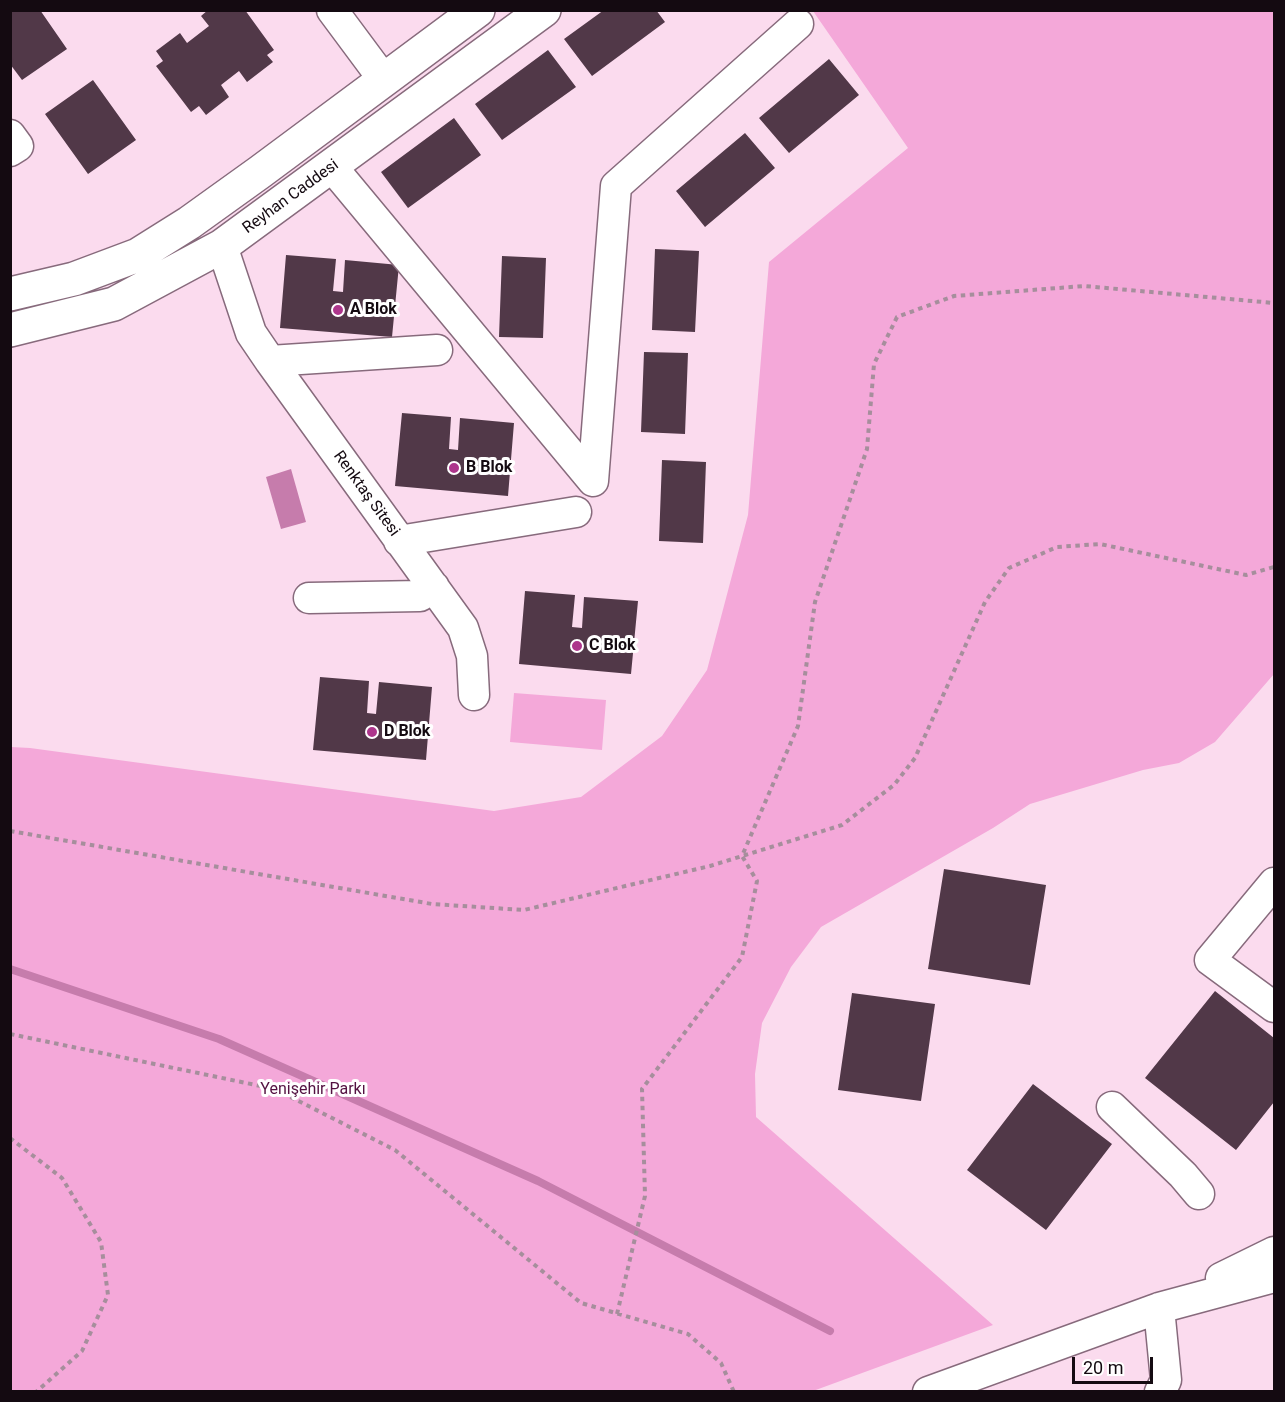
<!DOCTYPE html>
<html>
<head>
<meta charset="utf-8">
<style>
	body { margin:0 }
	#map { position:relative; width:1285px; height:1402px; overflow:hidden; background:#fbdbee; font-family:Roboto,sans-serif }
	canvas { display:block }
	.frame { position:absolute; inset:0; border:12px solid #140a11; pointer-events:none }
	.scale { position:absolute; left:1072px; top:1357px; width:81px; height:27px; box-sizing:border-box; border:3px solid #140a11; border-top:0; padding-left:8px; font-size:18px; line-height:21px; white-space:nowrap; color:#140a11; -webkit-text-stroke:4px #fff; paint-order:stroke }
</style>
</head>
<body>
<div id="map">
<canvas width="1285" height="1402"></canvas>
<div class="frame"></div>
<div class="scale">20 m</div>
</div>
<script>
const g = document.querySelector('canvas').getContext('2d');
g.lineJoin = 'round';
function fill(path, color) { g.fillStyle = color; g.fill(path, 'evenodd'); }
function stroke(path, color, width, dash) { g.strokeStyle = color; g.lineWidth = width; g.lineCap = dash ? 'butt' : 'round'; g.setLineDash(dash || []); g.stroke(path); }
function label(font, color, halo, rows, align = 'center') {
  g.font = font + ' Roboto,sans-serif'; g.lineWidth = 6; g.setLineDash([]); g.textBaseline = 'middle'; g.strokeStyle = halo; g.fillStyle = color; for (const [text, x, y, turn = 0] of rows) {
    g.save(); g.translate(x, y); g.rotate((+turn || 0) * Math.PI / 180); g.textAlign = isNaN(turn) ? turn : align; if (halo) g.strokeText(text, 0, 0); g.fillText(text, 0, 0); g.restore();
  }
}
fill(new Path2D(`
	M813,11h461v663l-59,68 -36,21 -36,7 -113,34 -37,24 -172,99 -30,40 -29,56 -7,51 1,43 237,208 -180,66h-802v-644l19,1 464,63 87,-14 81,-61 45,-66 41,-155 21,-253 139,-114z
	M514,693l92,7 -4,50 -92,-8z`), '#f4a8d9');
fill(new Path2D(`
	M291,469l15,53 -25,7 -15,-52z`), '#c67cac');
stroke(new Path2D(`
	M10,969l209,70 319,142 292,150`), '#c67cac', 8);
fill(new Path2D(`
	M10,10h30l27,39 -45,31 -12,-16z
	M208,10h37l29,40 -7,5 6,7 -26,20 -8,-11 -18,14 8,12 -23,18 -7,-9 -8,6 -35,-46 7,-5 -7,-10 24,-18 7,10 22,-17 -8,-10z
	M604,10h52l9,12 -73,54 -28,-37z
	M548,50l28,37 -74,53 -27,-36z
	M829,59l30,36 -70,58 -30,-35z
	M93,80l43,60 -48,34 -43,-60z
	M454,118l27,37 -73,53 -27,-36z
	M745,133l30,35 -70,59 -29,-36z
	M655,249l44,2 -4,81 -43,-2z
	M286,255l50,4 -3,32 10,1 2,-32 54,5 -7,72 -112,-9z
	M502,256l44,2 -3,80 -44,-1z
	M644,352l44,1 -3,81 -44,-2z
	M402,413l49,4 -2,32 9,1 2,-32 54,5 -6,73 -113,-10z
	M662,460l44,2 -3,81 -44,-2z
	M525,591l50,4 -3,32 10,1 2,-31 54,4 -7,73 -112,-10z
	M320,677l49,4 -2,32 9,1 3,-32 53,5 -6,73 -113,-10z
	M944,869l102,16 -16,100 -102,-16z
	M1215,991l59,47v64l-38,48 -91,-72z
	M852,993l83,11 -14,97 -83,-11z
	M1033,1084l79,60 -66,86 -79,-60z`), '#513848');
const minor = new Path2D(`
	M332,10l52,70
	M10,135l8,11 -8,5
	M332,167l261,314 23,-295 182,-162
	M222,246l29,87 19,28 193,267 9,28 2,39
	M270,361l167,-11
	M399,541l177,-29
	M309,598l111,-2 14,-9
	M1274,883l-64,77 64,47
	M1112,1107l71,68 16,19
	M1221,1278l53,-26
	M1159,1308l7,72 -6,12
	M928,1392l231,-84 115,-31`);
const major = new Path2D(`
	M10,294l64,-15 64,-24 51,-32 71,-51 218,-162
	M10,330l104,-26 108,-58 322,-236`);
stroke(minor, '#876a7c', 33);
stroke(major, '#876a7c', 36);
stroke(new Path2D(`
	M10,831l422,73 92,6 186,-44 132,-41 52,-40 21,-27 70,-156 24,-34 48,-21 43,-3 146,31 28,-8
	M10,1034l265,55 120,61 186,153 107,31 33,29 13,29
	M10,1138l52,40 39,64 7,53 -26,56 -46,41
	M617,1314l28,-118 -3,-107 100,-132 15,-76 -15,-25 56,-130 17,-124 52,-153 7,-85 23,-47 57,-21 130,-10 190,17`), '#a68e9c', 4, [4.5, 4.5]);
stroke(minor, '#fff', 30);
stroke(major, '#fff', 33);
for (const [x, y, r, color] of [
	[338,310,6,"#ad368c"],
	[454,468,6,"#ad368c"],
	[577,646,6,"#ad368c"],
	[372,732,6,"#ad368c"]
]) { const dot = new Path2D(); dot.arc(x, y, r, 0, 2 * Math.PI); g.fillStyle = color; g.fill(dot); stroke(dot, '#fff', 2); }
label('16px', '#140a11', '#fff', [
	["Reyhan Caddesi",291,197,-36],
	["Renktaş Sitesi",366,494,54]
]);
label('bold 16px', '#140a11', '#fff', [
	["A Blok",350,310],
	["B Blok",466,468],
	["C Blok",589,646],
	["D Blok",384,732]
], 'left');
label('16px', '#531141', '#fff', [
	["Yenişehir Parkı",313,1090]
]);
</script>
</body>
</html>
